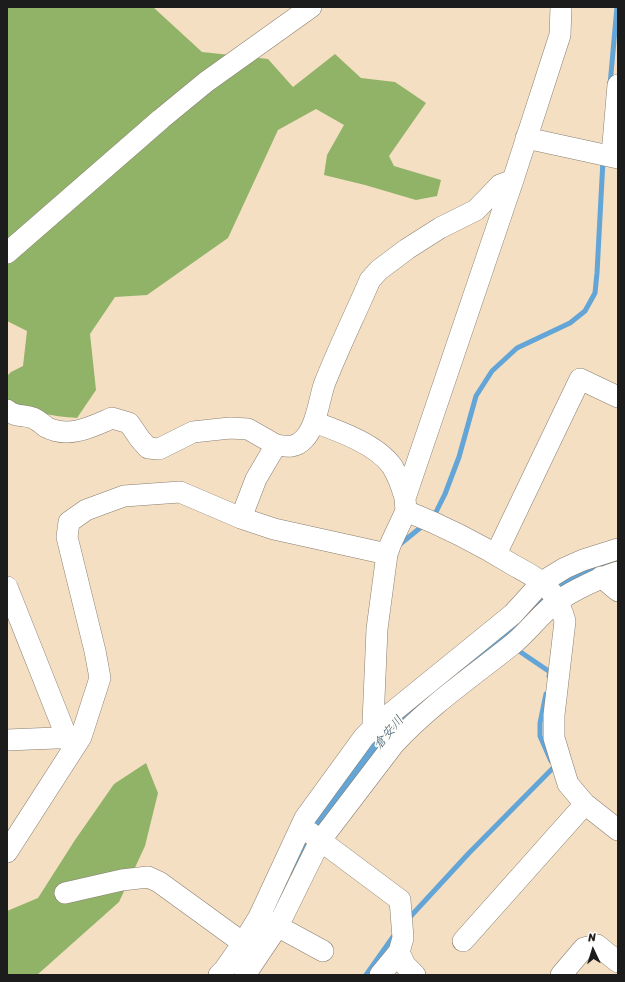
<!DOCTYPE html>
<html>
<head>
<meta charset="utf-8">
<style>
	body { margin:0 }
	#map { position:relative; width:625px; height:982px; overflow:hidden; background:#f4dfc3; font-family:Sriracha,sans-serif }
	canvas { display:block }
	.frame { position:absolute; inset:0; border:8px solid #1c1c1c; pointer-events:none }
	.north { position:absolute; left:573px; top:930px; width:40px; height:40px; -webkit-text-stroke:3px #fdfcf7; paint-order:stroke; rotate:356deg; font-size:11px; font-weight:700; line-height:16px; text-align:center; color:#1c1c1c }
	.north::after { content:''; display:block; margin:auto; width:14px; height:18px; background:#1c1c1c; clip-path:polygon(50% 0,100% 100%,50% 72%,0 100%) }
</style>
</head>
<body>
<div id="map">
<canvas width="625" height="982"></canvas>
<div class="frame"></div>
<div class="north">N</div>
</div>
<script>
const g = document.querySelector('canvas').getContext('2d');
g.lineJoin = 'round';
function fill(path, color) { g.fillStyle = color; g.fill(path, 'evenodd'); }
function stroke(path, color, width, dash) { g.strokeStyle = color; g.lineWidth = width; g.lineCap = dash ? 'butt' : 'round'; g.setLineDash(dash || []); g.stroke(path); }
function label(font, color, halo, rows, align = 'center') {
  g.font = font + ' Sriracha,"Klee One",sans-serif'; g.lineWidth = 3.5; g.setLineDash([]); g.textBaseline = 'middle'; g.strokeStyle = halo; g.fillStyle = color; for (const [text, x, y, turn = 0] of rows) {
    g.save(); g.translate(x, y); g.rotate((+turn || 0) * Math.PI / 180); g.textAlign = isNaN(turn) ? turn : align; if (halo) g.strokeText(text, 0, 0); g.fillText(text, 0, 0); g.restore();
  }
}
fill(new Path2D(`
	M7,7h146l49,45 66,7 25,28 42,-33 26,24 34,4 31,21 -37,53 5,10 47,14 -4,16 -21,4 -51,-15 -41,-10 3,-20 17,-30 -28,-16 -38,21 -50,108 -81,57 -32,2 -25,37 6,56 -19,28c-24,-2 -50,-5 -70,-19v-23l4,-4 12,-6 4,-35 -20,-10z
	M146,763l12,30 -13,53 -26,56 -82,73h-30v-64l31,-13 37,-58 39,-56z`), '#90b368');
stroke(new Path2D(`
	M610,85l7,-78
	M432,517l4,-5 9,-18 14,-37 17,-61 16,-25 25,-23 53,-25 15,-12 10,-18 2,-20 6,-113
	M399,545l26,-21
	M519,651l31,21 -1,4
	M546,694l-6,29v13l11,25
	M410,917l59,-64 84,-85 2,1
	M366,975l29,-41`), '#62a5d6', 5);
stroke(new Path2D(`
	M296,861l11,-22 13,-17 72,-94 23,-23 51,-39 91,-79 33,-18 28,-9`), '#62a5d6', 30);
const minor = new Path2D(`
	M526,138l92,20
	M612,155l6,-70
	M7,253l154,-134 45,-37 105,-75
	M7,410c9,8 16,4 26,8 5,2 9,6 13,9 23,12 45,0 66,-9l17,5 11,16 8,9 11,1 34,-17 37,-4 18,1 28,16
	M314,422c25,9 62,22 78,44 6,10 10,21 13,32
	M406,511c38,15 75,34 109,55 9,5 19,10 26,16 12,9 20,25 24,39l-11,94v23l14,46 17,20 33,26
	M241,518l15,-39 20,-34c11,2 20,3 28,-6 12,-12 15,-38 20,-54 14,-36 31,-70 46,-105l9,-10 28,-21 33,-21 36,-18 24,-25 13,-5
	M496,554l84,-175 38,18
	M601,577l17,14
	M7,587l60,151
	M7,740l73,-3
	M394,744l-20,-17 -1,-5 4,-93 10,-75 4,-11 15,-32 -1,-13 108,-318 47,-145 1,-28
	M309,832l91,68 3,38 -4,14 6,13 10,10
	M7,852l74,-115 19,-59 -5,-27 -28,-114 2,-15 17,-12 38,-14 56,-4 61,26 33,11 113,25
	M65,893l57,-13 26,-3 11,5 84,61
	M266,920l57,31
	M463,941l122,-137
	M219,975l5,-5 19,-27 16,-26 46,-99 59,-81 10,-10 139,-113 29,-32 23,-14 18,-8 35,-11
	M245,975l33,-49 42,-85 74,-97c35,-38 79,-68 119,-100 16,-13 28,-31 45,-43 16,-11 41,-23 60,-29
	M380,975l19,-23
	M561,975l23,-27 13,-3 21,17`);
stroke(minor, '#887e70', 22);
stroke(minor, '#fff', 21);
label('italic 13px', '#3c5a70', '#fdfcf7', [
	["倉安川",389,733,-50]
]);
</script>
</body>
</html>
